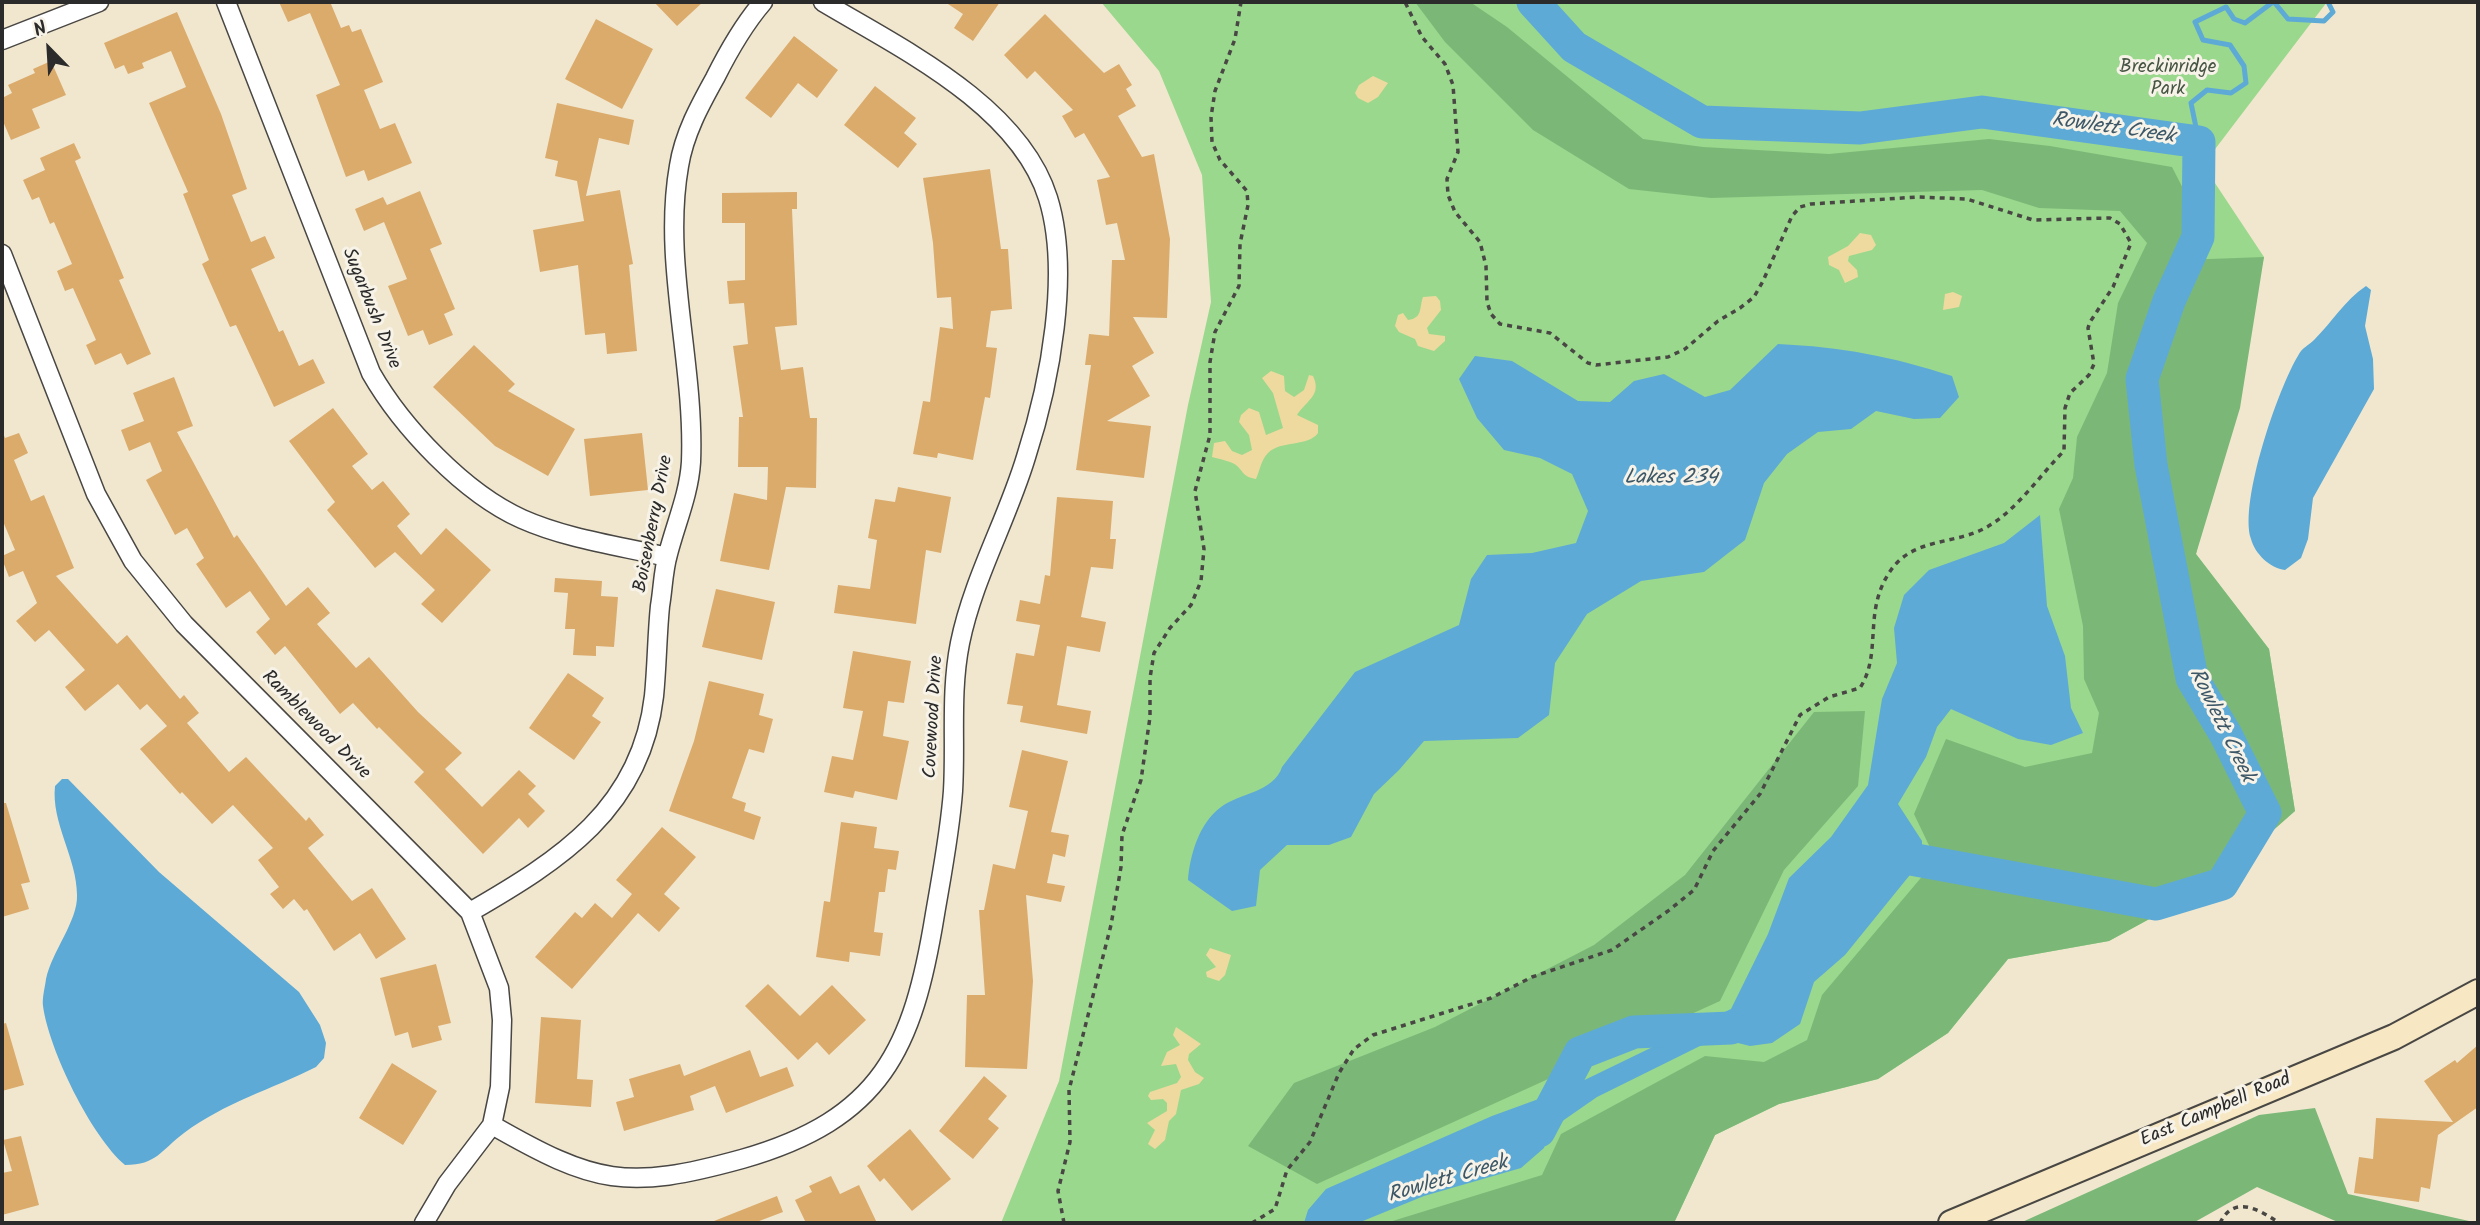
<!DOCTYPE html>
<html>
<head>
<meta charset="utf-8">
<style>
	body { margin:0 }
	#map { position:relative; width:2480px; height:1225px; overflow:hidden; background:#f1e7cf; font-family:Kalam,sans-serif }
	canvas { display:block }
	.frame { position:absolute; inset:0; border:4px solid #2b2b2b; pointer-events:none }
	.north { position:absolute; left:14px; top:14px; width:70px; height:70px; -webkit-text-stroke:5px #f7f3e8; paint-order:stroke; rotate:336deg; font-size:19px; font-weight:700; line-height:28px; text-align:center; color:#2b2b2b }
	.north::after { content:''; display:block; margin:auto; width:24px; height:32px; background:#2b2b2b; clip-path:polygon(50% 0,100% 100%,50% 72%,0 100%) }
</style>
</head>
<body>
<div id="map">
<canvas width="2480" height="1225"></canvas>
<div class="frame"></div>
<div class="north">N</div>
</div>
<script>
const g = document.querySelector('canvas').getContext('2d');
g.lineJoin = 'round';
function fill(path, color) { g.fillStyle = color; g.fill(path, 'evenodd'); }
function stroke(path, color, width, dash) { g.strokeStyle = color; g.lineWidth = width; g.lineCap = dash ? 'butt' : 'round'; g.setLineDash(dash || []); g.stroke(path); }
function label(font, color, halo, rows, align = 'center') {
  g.font = font + ' Kalam,sans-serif'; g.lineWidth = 6; g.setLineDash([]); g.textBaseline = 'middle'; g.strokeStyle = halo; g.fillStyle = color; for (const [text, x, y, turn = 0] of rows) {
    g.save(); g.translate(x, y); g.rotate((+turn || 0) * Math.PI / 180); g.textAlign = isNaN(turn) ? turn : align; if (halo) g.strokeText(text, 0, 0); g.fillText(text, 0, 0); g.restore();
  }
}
fill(new Path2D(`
	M1101,2h1226l-124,163 61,92 -68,297 73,95 26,162 -85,75 -101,55 -101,18 -60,74 -70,46 -99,25 -64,31 -41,88h-673l58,-142 129,-676 23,-103 -9,-127 -43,-104z`), '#9ad88d');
fill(new Path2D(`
	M1415,2h55l37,25 136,112 60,8 126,7 160,-15 61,7 122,21 20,39 -10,54 82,-3 -24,151 -44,146 73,95 26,162 -85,75 -101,55 -101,18 -60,74 -70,46 -99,25 -64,31 -41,88h-288l156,-48 19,-41 144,-78 59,6 43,-22 15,-45 114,-135 -22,-46 32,-75 79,28 67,-14 7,-40 -15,-34 -1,-53 -24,-117 14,-31 4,-41 30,-64 11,-70 29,-60 -27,-32 -81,-3 -57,-18 -271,8 -82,-9 -96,-59 -88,-88z
	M1865,711l-7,75 -74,84 -64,131 -403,183 -69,-38 46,-63 141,-56 159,-82 91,-70 129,-163z
	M2315,1108l33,86 130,29h-138l-83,-36 -64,36h-173l239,-108z`), '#7bb878');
fill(new Path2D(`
	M1373,76l15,7 -10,14 -10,6 -10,-5 -3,-5 4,-8z
	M1860,233l11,2 5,10 -4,5 -23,6 -1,5 9,9 1,7 -13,6 -6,-13 -10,-5 -1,-8 20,-11z
	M1953,292l9,4 -3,11 -16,3 2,-16z
	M1436,296l4,5 1,9 -14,18 2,6 16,2v5l-11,10 -16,-5 -3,-7 -16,-7 -4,-6 3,-11 5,-2 5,7c15,-2 11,-12 15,-23z
	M1271,371l13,5 1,15 9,6 10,-7 5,-15 4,1c9,19 -6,24 -16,39l21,10v8c-10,14 -37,7 -50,20 -7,7 -8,17 -12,26 -13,-2 -12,-7 -20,-14 -6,-4 -17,-6 -24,-8l2,-14 11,-2 7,10 10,4 10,-5 -3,-15 -10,-13 2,-7 8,-7 10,4 7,23 17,-7 -10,-35 -11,-15z
	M1210,948l21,7 -6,20 -6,6 -12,-4 -1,-5 10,-5 -10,-12z
	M1176,1027l25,17 -12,10 -1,6 7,12 9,6 -5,6 -18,6 -5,24 -7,7 -4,19 -10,9 -7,-5 7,-14 -8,-7 20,-12v-8l-4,-4 -12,1 -3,-4 2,-4 27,-9 4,-6 -5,-13 -15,2 6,-14 13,-7 -7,-10z`), '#eeda9e');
fill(new Path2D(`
	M2366,286l5,4 -6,36 8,33 1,30 -61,109 -5,41 -7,19 -16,12c-15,-2 -30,-16 -34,-31 -12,-37 27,-151 48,-185 3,-6 10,-9 15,-14 19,-19 30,-39 52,-54z
	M1778,344c64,3 112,12 174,32l7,21 -19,21 -26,1 -38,-8 -25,18 -33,3 -31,22 -23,29 -19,57 -41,32 -63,9 -54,33 -32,49 -6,52 -31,23 -94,3 -25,29 -25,24 -23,43 -22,8h-42l-27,25 -4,36 -24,5 -44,-31c2,-25 11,-57 33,-73 19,-14 53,-15 61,-40l73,-95 104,-47 12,-46 16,-24 45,-2 44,-10 12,-32 -16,-37 -32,-16 -36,-8 -27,-32 -18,-39 16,-23 37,5 66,40 32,1 24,-21 30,-7 41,23 25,-7z
	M2040,515l7,91 18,50 6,52 12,25 -32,12 -33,-6 -67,-30 -14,18 -11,30 -28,47 24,37v19l-77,95 -31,27 -14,42 -28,19 -22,3 -28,-7 -22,7 -103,51 -49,34 -4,17 -23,20 -97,28 -66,27h-54l4,-13 18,-21 166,-73 74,-27 165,-80 37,-75 21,-56 42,-41 37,-52 14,-86 15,-36 -3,-35 10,-33 25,-25 75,-27z
	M62,779h6l91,93 140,120 21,33 6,18 -2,15 -8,9c-44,22 -92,36 -132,66 -23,17 -27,32 -59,32 -34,-29 -76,-115 -82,-159 -1,-8 2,-19 3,-27 6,-28 32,-58 31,-84 0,-37 -26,-72 -22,-109z`), '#5daad6');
stroke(new Path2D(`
	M2274,2l14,17 36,2 9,-9 -5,-10
	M2199,142l-8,-39 16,-13 24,3 15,-10 -2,-17 -14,-21 -27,-5 -8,-18 31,-15 8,12 11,4 28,-21`), '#5daad6', 5);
stroke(new Path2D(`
	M1533,2l41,45 128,75 158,6 122,-16 217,30 -1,95 -29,64 -27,78 9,86 41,213 34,57 39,78 -43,71 -66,20 -278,-51
	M1539,1131l41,-78 54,-21 97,-4`), '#5daad6', 33);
fill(new Path2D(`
	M279,2h57l-5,2 10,24 8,-3 3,7 9,-3 22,53 -19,8 16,39 15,-6 17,40 -44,18 -4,-11 -18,7 -30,-82 24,-10 -30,-72 -22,9z
	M654,2h49l-26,24z
	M945,2h55l-27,39 -19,-13 9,-14z
	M177,12l44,102 26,75 -15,6 19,47 14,-6 10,22 -24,11 28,63 4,-2 16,36 14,-7 12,24 -51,24 -38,-82 -6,2 -28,-63 7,-4 -26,-66 5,-2 -39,-89 37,-16 -15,-36 -29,12 2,5 -16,6 -4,-9 -9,4 -11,-26z
	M1045,14l59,59 15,-9 13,21 -6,4 10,17 -18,10 24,41 12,-3 16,85 -3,79 -34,-1 21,36 -22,13 18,30 -43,25 44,5 -7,52 -68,-8 15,-105h-6l4,-31 20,2 3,-76h13l-8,-37 -11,2 -9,-45 13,-3 -26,-44 -9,5 -13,-22 11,-6 -38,-39 -8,8 -23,-24z
	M596,19l57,30 -31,60 -57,-30z
	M794,36l44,34 -21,28 -19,-15 -27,35 -26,-20z
	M51,61l15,34 -34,14 8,19 -29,12 -9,-21v-21l10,-5 -4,-8 27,-12 -2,-4z
	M875,86l41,32 -12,15 13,11 -19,24 -54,-43z
	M557,103l77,17 -5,25 -30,-7 -13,58 34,-6 13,74 -4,1 8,86 -30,3 -2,-21 -20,2 -7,-70 -38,7 -7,-42 51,-9 -7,-40 -22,-5 3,-15 -13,-3z
	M74,143l7,15 -6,3 49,117 -5,2 32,74 -24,11 -6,-12 -26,12 -9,-20 10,-5 -23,-52 -8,3 -8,-20 15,-7 -18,-42 -4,2 -11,-27 -7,3 -9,-20 22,-10 -5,-12z
	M990,169l11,80h7l4,60 -21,2 -5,36 11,1 -7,50 -5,-1 -12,63 -35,-7 -1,5 -24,-4 10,-53 7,1 10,-75 13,2 -2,-32 -14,1 -4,-55 -10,-65z
	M420,191l22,53 -12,5 25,60 -11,5 9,21 -24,10 -6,-15 -15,6 -20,-50 19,-7 -23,-57 -20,9 -9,-22 28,-12 4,8z
	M797,192v17h-5l5,116 -22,2 6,43 22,-3 7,51h7l-1,70 -30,-1 -17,83 -49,-9 14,-68 33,7 1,-33h-30l1,-50h4l-10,-71 15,-2 -4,-41 -15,1 -2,-23 18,-1v-57h-23v-30z
	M474,345l41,39 -7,7 67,38 -27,47 -53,-30 -62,-59z
	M174,377l19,49 -16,6 57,106 3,-3 49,71 22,-19 22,26 -13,11 39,44 13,-11 49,55 44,41 -17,16 37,38 37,-37 17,16 -8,8 17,17 -17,17 -9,-10 -36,36 -69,-72 10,-10 -45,-45 -2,2 -24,-26 -13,11 -55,-68 -10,9 -19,-23 14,-13 -20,-28 -24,17 -30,-44 8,-6 -17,-30 -12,7 -29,-55 16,-9 -12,-29 -21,9 -8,-21 23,-9 -11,-28z
	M333,408l35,46 -16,12 20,24 11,-9 27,33 -13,12 24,29 25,-27 45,42 -49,53 -21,-19 14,-14 -40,-38 -20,16 -48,-58 8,-8 -46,-61z
	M2,431l3,7 14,-5 9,20 -14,7 17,41 13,-6 30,73 -18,8 61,68 10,-9 53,64 4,-4 15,18 -12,10 42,49 17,-15 60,64 3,-4 15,18 -16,13 44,53 20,-13 34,51 -30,20 -16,-26 -26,18 -27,-42 -3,2 -10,-12 -11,10 -13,-15 9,-7 -21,-27 15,-12 -40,-43 -21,19 -30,-32 -2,2 -40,-45 27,-23 -20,-22 -7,6 -22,-26 -33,27 -20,-24 20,-17 -36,-40 -14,12 -19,-21 21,-18 -14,-32 -14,6 -7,-18v-3l13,-6 -13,-31z
	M642,433l6,57 -58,6 -6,-57z
	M898,487l53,10 -10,56 -15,-3 -10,74 -82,-11 4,-28 32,4 7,-49 -9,-2 7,-39 20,3z
	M1057,497l56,4 -3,38h6l-3,30 -22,-2 -10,50 25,5 -6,30 -33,-6 -10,59 34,6 -4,23 -67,-12 3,-16 -16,-2 9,-51 18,3 6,-31 -24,-4 4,-21 20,4 5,-29 5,1z
	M555,578l47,3 -1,15 17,1 -4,50 -18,-1v10l-23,-1 2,-26h-10l3,-36 -14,-1z
	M716,589l59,13 -13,58 -60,-13z
	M853,651l58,10 -7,42 -16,-2 -5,35 26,5 -12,59 -42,-9 -2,7 -29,-6 8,-36 21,4 10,-49 -20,-3z
	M568,673l36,25 -12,18 9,6 -27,38 -45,-32z
	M709,681l55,13 -5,21 14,4 -9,34 -15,-4 -17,49 14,5 -2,8 17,6 -7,23 -85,-29 25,-70z
	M1022,750l46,11 -17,71 18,3 -4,22 -12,-3 -6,29 18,3 -4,16 -35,-7 7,86 -6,88 -62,-2 2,-72h18l-6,-85h5l9,-46 22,5 13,-58 -19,-4z
	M2,803h4l24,79 -9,2 8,25 -27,8z
	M841,822l36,5 -3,21 25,3 -3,19 -8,-1 -3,23h-6l-5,40 9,1 -3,23 -30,-4 -1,10 -33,-5 8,-56 6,1z
	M662,827l34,30 -32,37 16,14 -21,24 -21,-19 -66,76 -37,-32 40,-45 7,6 13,-15 17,15 20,-24 -16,-14z
	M436,964l15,59 -13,3 4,14 -30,8 -4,-16 -13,4 -15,-58z
	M768,984l32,32 32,-31 34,35 -37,35 -12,-13 -19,18 -53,-54z
	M541,1017l40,3 -4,59 16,1 -2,27 -56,-4z
	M6,1023l18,62 -22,6v-67z
	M2478,1045v62l-40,28 -8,54 -9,-2 -2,15 -65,-9 5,-36 14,2 3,-41 77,4 -29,-41 31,-21 2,3z
	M750,1050l10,27 27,-10 7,19 -68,27 -11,-27 -25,10 4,14 -70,21 -8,-29 18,-5 -5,-18 51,-15 4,12z
	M392,1063l45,28 -34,54 -44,-27z
	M984,1076l23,20 -19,23 11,9 -26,31 -34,-28z
	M910,1129l41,50 -39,32 -28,-33 -4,4 -13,-16z
	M21,1136l18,69 -37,10v-42l10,-2 -9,-31z
	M831,1176l9,18 19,-9 18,38h-71l-11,-23 17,-8 -3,-6z
	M777,1196l6,16 -29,11h-45z`), '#dbab6c');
const street = new Path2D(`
	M226,2l145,371c31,54 93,120 151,146 45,20 98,27 145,38
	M2,40l97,-38
	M2,254l94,240 37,67 51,63 286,288 29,76 3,32 -2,67 -8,38 -45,59 -23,39
	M470,912c90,-52 171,-103 184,-216 3,-30 3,-60 6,-90 3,-17 3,-35 8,-52 8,-31 21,-60 23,-92 4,-99 -29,-199 -12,-296 5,-32 21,-61 36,-88 13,-26 29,-54 48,-76
	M492,1125c103,59 134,66 250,34 140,-40 171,-110 193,-245 7,-41 15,-82 18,-123 3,-49 -3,-98 7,-148 13,-64 47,-123 66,-186 24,-74 45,-185 22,-259 -29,-93 -148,-150 -225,-196`);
const secondary = new Path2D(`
	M1951,1223l443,-186 84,-45`);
stroke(street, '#494744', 21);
stroke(secondary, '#494744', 28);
stroke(new Path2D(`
	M1064,1223l-6,-32 12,-49 -1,-52 42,-165 10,-58 1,-32 19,-55 9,-63v-39l4,-25 16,-25 21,-23 10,-24 3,-32 -9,-58 15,-56v-73l5,-30 24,-46 1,-42 8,-39 -1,-14 -27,-31 -8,-18 -1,-25 4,-26 20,-52 6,-37
	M1252,1223l23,-14 12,-39 23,-28 29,-69 15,-24 19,-14 118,-37 41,-21 80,-27 56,-39 26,-21 19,-39 47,-57 40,-79 29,-18 31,-9c23,-36 2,-77 31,-118 23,-33 65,-25 96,-43 30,-17 53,-52 77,-76l1,-43 5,-15 19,-18 5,-11 -6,-36 2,-6 23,-35 18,-44 -11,-19 -10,-6 -77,2 -66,-21 -50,-2 -106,7 -11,3 -8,9 -29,65 -9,16 -14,11 -22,13 -33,28 -17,8 -72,8 -8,-2 -38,-30 -50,-9 -9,-10 -4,-12 -1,-36 -6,-24 -25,-30 -7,-17 -1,-16 11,-27 -5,-67 -8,-21 -23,-27 -17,-35
	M2220,1223c14,-29 40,-13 59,0`), '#494744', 3.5, [5, 5]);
stroke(street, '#fff', 18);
stroke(secondary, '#f7e8c3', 24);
label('19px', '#475644', '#f7f3e8', [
	["Breckinridge",2168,69],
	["Park",2168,91]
]);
label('19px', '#2b2b2b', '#f7f3e8', [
	["Sugarbush Drive",370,309,68],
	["Boisenberry Drive",655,524,-79],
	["Covewood Drive",935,717,-87],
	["Ramblewood Drive",315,726,45],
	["East Campbell Road",2216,1111,-23]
]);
label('italic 21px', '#3c5767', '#f7f3e8', [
	["Rowlett Creek",2113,130,8],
	["Lakes 234",1671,479],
	["Rowlett Creek",2220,726,64],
	["Rowlett Creek",1448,1181,-16]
]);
</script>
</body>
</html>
